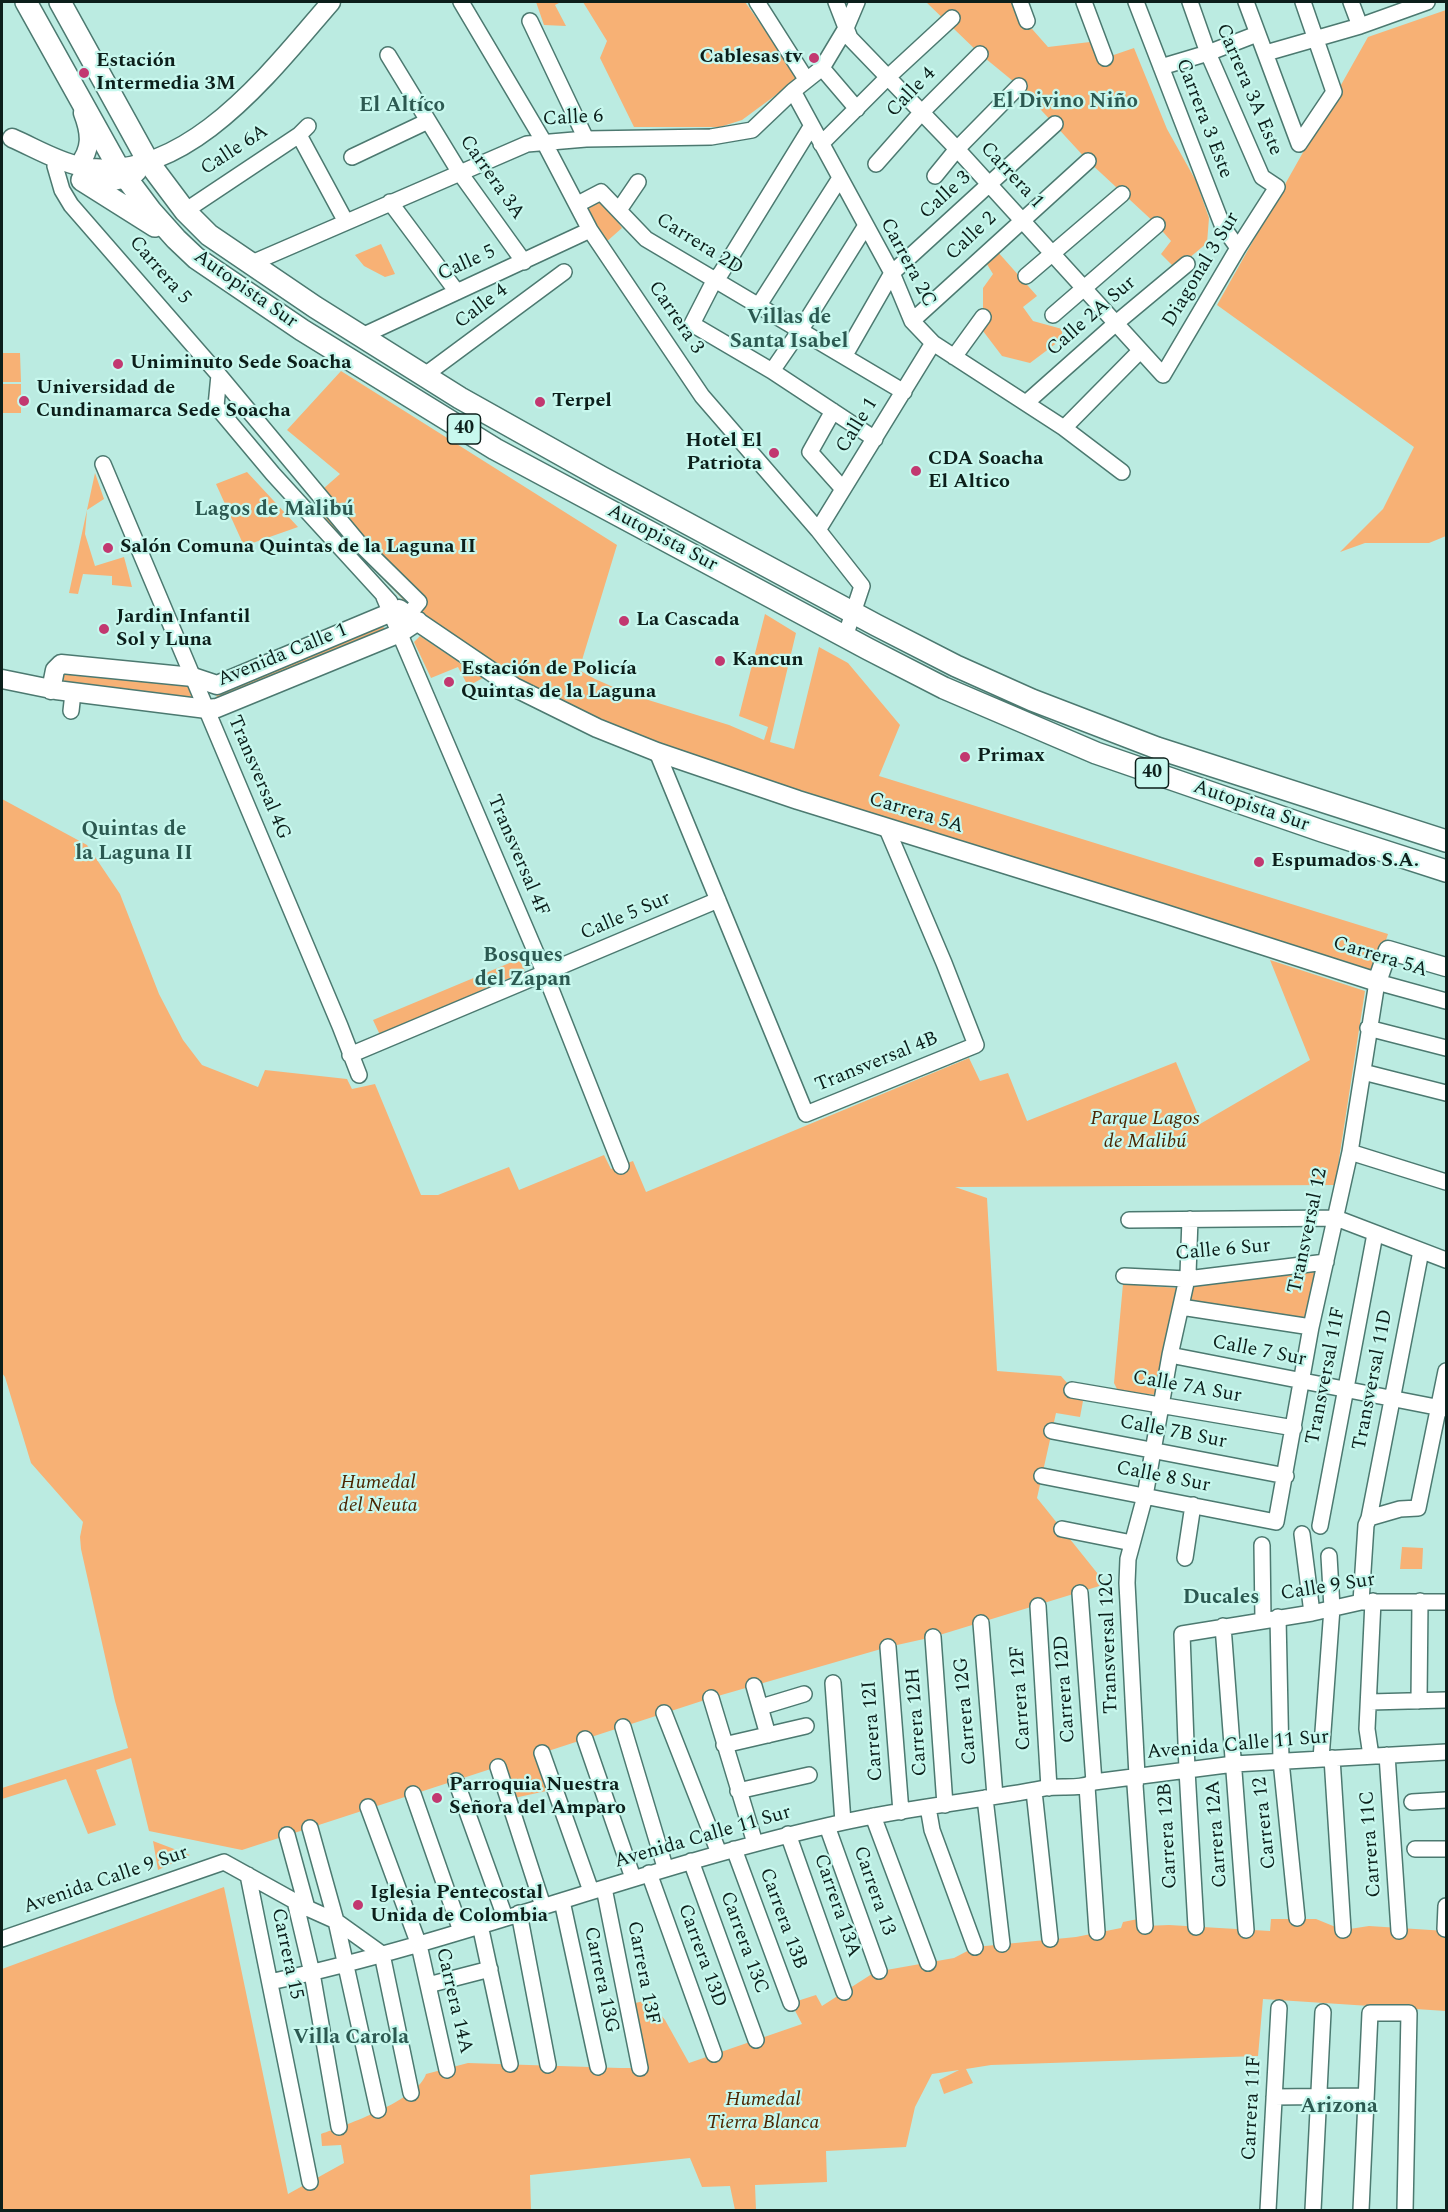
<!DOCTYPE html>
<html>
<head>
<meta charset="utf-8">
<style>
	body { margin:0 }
	#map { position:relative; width:1448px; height:2212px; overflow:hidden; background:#bbebe1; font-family:Spectral,serif }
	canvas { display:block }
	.frame { position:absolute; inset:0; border:3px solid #0c1f1b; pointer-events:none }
</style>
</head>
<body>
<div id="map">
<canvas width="1448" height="2212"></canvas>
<div class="frame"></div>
</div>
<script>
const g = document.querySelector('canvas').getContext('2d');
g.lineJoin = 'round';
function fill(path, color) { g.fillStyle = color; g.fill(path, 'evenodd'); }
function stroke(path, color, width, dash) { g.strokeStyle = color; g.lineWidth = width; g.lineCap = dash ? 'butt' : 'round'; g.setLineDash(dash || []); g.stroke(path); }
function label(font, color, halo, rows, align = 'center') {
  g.font = font + ' Spectral,serif'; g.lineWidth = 4.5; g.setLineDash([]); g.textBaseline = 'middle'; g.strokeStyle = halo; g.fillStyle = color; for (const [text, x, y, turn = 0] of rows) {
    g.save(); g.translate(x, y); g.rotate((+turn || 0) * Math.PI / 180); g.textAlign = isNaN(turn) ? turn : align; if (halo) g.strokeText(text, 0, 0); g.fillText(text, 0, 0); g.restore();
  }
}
fill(new Path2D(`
	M536,2h25l-6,3 11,21 -22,-1z
	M583,2h162l54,76 -57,42 -22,7h-86l-34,-69 7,-17z
	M926,2h91l8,19 23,26 42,-5 15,16 29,-10 33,81 29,52 13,37 -2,25 -31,26 -15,-15 10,-13 -14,-16 -69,-64 -69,-75 -39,-32z
	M1446,10v526l-17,7h-64l-25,9 43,-43 31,-62 -197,-142 151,-268z
	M601,197l21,31 -17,15 -20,-36z
	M381,244l14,30 -10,3 -21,-11 -9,-11z
	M997,251l40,45 -14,11 10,14 29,8v10l-32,24 -28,-7 -19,-25v-43l10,-14 -8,-13z
	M2,353h18l1,29h-19z
	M341,371l276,174 -38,125 16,9 34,15 100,31 35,15 4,-13 -29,-11 26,-102 31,19 -26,109 24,7 25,-102 29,16 52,62 -21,51 509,158 -13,39 -654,-208 -56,-19 -121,-50 -125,-80 -104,-107 8,-20 17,-15 -53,-44z
	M2,384h19v29h-19z
	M247,472l51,55 -54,19 -28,-62z
	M95,473l9,26 -17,11 -2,24 10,32 29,-9 8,30 -20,-2v-9l-29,-2 -5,20 -9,-1z
	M382,623l3,8 -168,69 -1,-8z
	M420,636l63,42 -15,8 -10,-19 -27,11 -17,-36z
	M67,671l124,13 3,8 -3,6 -128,-13 -3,-8z
	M2,799l85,46 33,49 39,100 24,46 19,25 56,22 7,-17 82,9 5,10 23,-5 46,111h17l71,-28 10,23 85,-35 7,14 22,-8 13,31 323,-134 11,23 28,-8 19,48 149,-59 22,53 2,9 110,-64 -40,-100 95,31 -30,194 -380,2 32,11 10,173 64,5 22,25 -3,16 -24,-4 -19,85 69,86 -173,53 -45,10 -177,51 -169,55 9,37 -37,8 -11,-33 -261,85 -93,-19 -18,-73 -35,12 20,55 -28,9 -22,-55 -64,20v-11l126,-40 -13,-47 -34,-152 -1,-12 3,-15 -52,-59 -26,-86 -3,-4z
	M519,959l6,12 -145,64 -7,-15z
	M1319,1269l-14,52 -116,-19 6,-20z
	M1123,1284l55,4 -22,107 -38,-4 -4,-8z
	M1402,1547l21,1 -1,21h-22z
	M153,1841l37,14 -32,15z
	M224,1887l64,307 56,-31 -3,-18 -19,1 -1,-12c25,-9 97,-34 105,-60l42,-11 152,5h20l8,-4 -13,-61 14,-3 16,20 24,43 113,-39 -11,-21 25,-8 6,11 53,-34 79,-14 21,-11 101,-10 45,-9 2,-6 15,-3 7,7 24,-1 101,6 1,-12h45l27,11 26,-4 77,5v80l-183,-12 -5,57 -267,9 -25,4 7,14 -29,11 -5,-14 20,-10 -27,4 -17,33 -9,40 -80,4 1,31 -72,3 1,25h-21l-5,-24 -28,1 -12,-29 -160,17 1,35h-529v-241z`), '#f7b175');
const minor = new Path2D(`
	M461,2l83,140 46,88 112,166 116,134 44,56 -17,51
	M757,2l49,77
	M836,2l14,36 107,111 206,226 75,-127 39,-61 -15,-10 -54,-124 -18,-51
	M1020,2l7,19
	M1084,2l21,56
	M1136,2l87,225 15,21
	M1246,2l53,142
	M1351,2l9,24
	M530,21l56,118
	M1266,53l94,-27 67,-24
	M388,55l72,118 64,89
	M1161,67l47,-14 49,-19
	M822,68l35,41
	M793,91l99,182 20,48 21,22 131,85 58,44
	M811,127l-90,146 -7,8 -22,43 80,47 103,68
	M299,135l47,87
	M821,144l66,-66 65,-60
	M1299,144l35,-52 -31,-90
	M352,157l76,-36
	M876,164l45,-51 59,-59
	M55,166l7,24 9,15 148,170 -3,31 57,68 117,128
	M935,176l22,-27 62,-63
	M390,202l67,90
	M578,204l23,-12 45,47 258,153
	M619,210l19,-28
	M185,211l114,-76 9,-9
	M252,263l275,-119 59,-5 125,-2 41,-7 41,-39 29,-23 24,-40 11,-26
	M1026,276l96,-82
	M759,305l81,-127
	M1053,315l104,-90
	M912,321l176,-160
	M362,336l228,-106
	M845,355l47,-82 163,-149
	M954,357l29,-40
	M772,371l33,-48 60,-96
	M219,375l140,168 60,59 -10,12
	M425,375l139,-103
	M1026,403l89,-79 72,-60
	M833,411l-23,41 33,37
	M1064,428l76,-77
	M103,464l237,562 19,49
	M818,530l115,-187
	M384,597l161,377 76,192
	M71,711l2,-18
	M657,752l149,362 170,-69 -32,-82 -57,-134
	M1368,1028l78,20
	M350,1055l368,-155
	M1363,1072l83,21
	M1350,1152l96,30
	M1129,1220l207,-2 110,42
	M1124,1276l63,3 139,-17
	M1181,1307l130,20
	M1170,1355l276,54
	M1072,1390l222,38
	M1052,1431l234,45
	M1042,1476l234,46 35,-195 39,-175 27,-170 69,19
	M1369,1518l31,-9 18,-1 28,-137
	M1320,1526l55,-292
	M1062,1529l70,14
	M1302,1534l10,79
	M1262,1545l1,75
	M1185,1558l8,-53
	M1080,1593l14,189
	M1361,1602l5,-77 3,-7 52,-267
	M1038,1606l11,182
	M1278,1617l3,144 16,157
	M981,1623l14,173
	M1223,1626l23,304
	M933,1637l12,168
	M888,1647l13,165
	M833,1683l10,139
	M754,1686l14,49
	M711,1698l44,145
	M1419,1701l1,-100
	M1370,1702l76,-2
	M761,1707l43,-13
	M664,1713l55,140
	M623,1727l42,140
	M585,1739l48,139
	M724,1745l82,-19
	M542,1753l49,138
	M1387,1755l12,176
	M1371,1756l-4,-27 6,-128
	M1332,1758l11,172
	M1321,1759l11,-151 -3,-52
	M498,1767l45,139
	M456,1781l49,136
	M1087,1786l10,146
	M738,1791l71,-16
	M1034,1791l16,148
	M413,1794l48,137
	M985,1798l17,146
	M1412,1802l34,-2
	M368,1807l51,138 28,125
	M928,1807l4,23 43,117
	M873,1816l55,147
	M827,1826l52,145
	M310,1828l26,93 42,189
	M788,1834l56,158
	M287,1835l20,73
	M734,1849l57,154
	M1415,1849h31
	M691,1861l65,179
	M649,1873l65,181
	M248,1875l62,307
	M604,1888l36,180
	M295,1901l17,72 27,154
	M562,1901l36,166
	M519,1913l29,152
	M480,1925l30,139
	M1145,1926l-10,-141 2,-9 -10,-193 1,-24 17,-63 25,-141 18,-81 2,-55
	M1196,1927l-9,-157 -5,-136 130,-21 49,-11h85
	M1445,1929l1,-23
	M2,1939l222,-77 83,46 29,13 46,33
	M382,1954l29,139
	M270,1982c195,-42 379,-117 574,-160 66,-15 134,-21 201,-34 17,-3 35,2 49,-6l140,-18 212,-12
	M428,1985l62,-16
	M1274,2097l92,-1
	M1268,2210l11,-202
	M1313,2210l10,-198
	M1361,2210l9,-197h39l-4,197`);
const major = new Path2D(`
	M12,138c21,9 44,23 67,28 105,22 192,-95 252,-164
	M78,166c14,-17 13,-32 5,-53
	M83,180c19,4 38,2 54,-8
	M2,679l54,11 151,19 10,-1 183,-75 18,-12
	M51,690l4,-20 6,-6 132,13 24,8 182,-76 115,78 83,41 60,24 141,48 364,113 215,69 11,-32 58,17`);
const highway = new Path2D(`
	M26,2l92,165 33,44 25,28 20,19 106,72 193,119 373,200 76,39 152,65 226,78 124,40
	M60,2l89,161 36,48 24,24 106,72 145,91 141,79 275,148 80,41 76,34 125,48 289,93
	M82,180l73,46`);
stroke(minor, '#4c7970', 18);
stroke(major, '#4c7970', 21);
stroke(highway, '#4c7970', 24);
stroke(minor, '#fff', 15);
stroke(major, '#fff', 18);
stroke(highway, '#fff', 21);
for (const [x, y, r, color] of [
	[814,58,6,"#c23870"],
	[84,73,6,"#c23870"],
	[118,364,6,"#c23870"],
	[24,401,6,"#c23870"],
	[540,402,6,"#c23870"],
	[774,453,6,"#c23870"],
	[916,471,6,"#c23870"],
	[108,548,6,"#c23870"],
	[624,621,6,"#c23870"],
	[104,629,6,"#c23870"],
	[720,661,6,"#c23870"],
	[449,682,6,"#c23870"],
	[965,757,6,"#c23870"],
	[1259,862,6,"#c23870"],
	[437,1798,6,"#c23870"],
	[358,1905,6,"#c23870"]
]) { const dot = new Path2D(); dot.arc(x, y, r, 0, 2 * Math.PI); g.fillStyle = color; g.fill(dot); stroke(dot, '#c8f8ee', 2); }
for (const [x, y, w] of [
	[464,429,33],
	[1152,773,33]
]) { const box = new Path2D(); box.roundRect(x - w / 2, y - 15, w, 30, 4.5); g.fillStyle = '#c8f8ee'; g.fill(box); stroke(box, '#0c1f1b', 1.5); }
label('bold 18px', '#0c1f1b', null, [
	["40",464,429],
	["40",1152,773]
]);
label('bold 20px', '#0c1f1b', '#c8f8ee', [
	["Cablesas tv",802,58,"right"],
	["Estación",96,62],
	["Intermedia 3M",96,85],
	["Uniminuto Sede Soacha",130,364],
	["Universidad de",36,389],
	["Cundinamarca Sede Soacha",36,412],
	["Terpel",552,402],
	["Hotel El",762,442,"right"],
	["Patriota",762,465,"right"],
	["CDA Soacha",928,460],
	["El Altico",928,483],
	["Salón Comuna Quintas de la Laguna II",120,548],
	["Jardin Infantil",116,618],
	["Sol y Luna",116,641],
	["La Cascada",636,621],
	["Kancun",732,661],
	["Estación de Policía",461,670],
	["Quintas de la Laguna",461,693],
	["Primax",977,757],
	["Espumados S.A.",1271,862],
	["Parroquia Nuestra",449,1786],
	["Señora del Amparo",449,1809],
	["Iglesia Pentecostal",370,1894],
	["Unida de Colombia",370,1917]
], 'left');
label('20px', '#0c1f1b', '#c8f8ee', [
	["Carrera 3A Este",1248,90,67],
	["Calle 4",912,93,-46],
	["Calle 6",573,119,-3],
	["Carrera 3 Este",1203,119,69],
	["Calle 6A",235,151,-33],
	["Carrera 1",1011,176,47],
	["Carrera 3A",491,178,55],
	["Calle 3",946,196,-42],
	["Calle 2",972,237,-43],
	["Carrera 2D",699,245,32],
	["Carrera 2C",907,263,62],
	["Calle 5",467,264,-24],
	["Diagonal 3 Sur",1202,270,-59],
	["Carrera 5",159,271,49],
	["Autopista Sur",245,290,35],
	["Calle 4",482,307,-37],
	["Calle 2A Sur",1092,317,-41],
	["Carrera 3",675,318,56],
	["Calle 1",858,426,-58],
	["Autopista Sur",662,539,28],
	["Avenida Calle 1",283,656,-22],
	["Transversal 4G",258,778,67],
	["Autopista Sur",1251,807,19],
	["Carrera 5A",916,814,17],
	["Transversal 4F",517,856,67],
	["Calle 5 Sur",626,917,-23],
	["Carrera 5A",1380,958,17],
	["Transversal 4B",877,1063,-22],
	["Transversal 12",1309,1231,-78],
	["Calle 6 Sur",1223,1251,-5],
	["Calle 7 Sur",1259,1352,11],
	["Transversal 11F",1327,1376,-79],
	["Transversal 11D",1374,1380,-79],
	["Calle 7A Sur",1187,1388,10],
	["Calle 7B Sur",1173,1433,11],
	["Calle 8 Sur",1163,1478,11],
	["Calle 9 Sur",1328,1588,-9],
	["Transversal 12C",1110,1643,-92],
	["Carrera 12D",1066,1689,-94],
	["Carrera 12F",1022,1698,-94],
	["Carrera 12G",967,1711,-95],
	["Carrera 12H",918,1722,-94],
	["Carrera 12I",874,1731,-94],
	["Avenida Calle 11 Sur",1238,1746,-5],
	["Carrera 12",1266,1823,-96],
	["Carrera 12A",1218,1834,-94],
	["Carrera 12B",1169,1836,-93],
	["Avenida Calle 11 Sur",703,1838,-16],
	["Carrera 11C",1372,1844,-94],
	["Avenida Calle 9 Sur",106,1881,-19],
	["Carrera 13",873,1891,71],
	["Carrera 13A",836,1906,71],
	["Carrera 13B",782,1919,70],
	["Carrera 13C",743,1943,70],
	["Carrera 15",286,1954,78],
	["Carrera 13D",701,1956,70],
	["Carrera 13F",642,1973,79],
	["Carrera 13G",600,1980,78],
	["Carrera 14A",453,2001,77],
	["Carrera 11F",1253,2108,-87]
]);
label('italic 20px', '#4b2500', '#c8f8ee', [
	["Parque Lagos",1145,1120],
	["de Malibú",1145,1143],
	["Humedal",378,1484],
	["del Neuta",378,1507],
	["Humedal",763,2101],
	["Tierra Blanca",763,2124]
]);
label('bold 21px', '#2c5951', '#c8f8ee', [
	["El Divino Niño",1065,103],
	["El Altíco",402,107],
	["Villas de",789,319],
	["Santa Isabel",789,343],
	["Lagos de Malibú",274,511],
	["Quintas de",134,831],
	["la Laguna II",134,855],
	["Bosques",523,957],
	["del Zapan",523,981],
	["Ducales",1221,1599],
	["Villa Carola",351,2039],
	["Arizona",1339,2108]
]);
</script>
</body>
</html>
